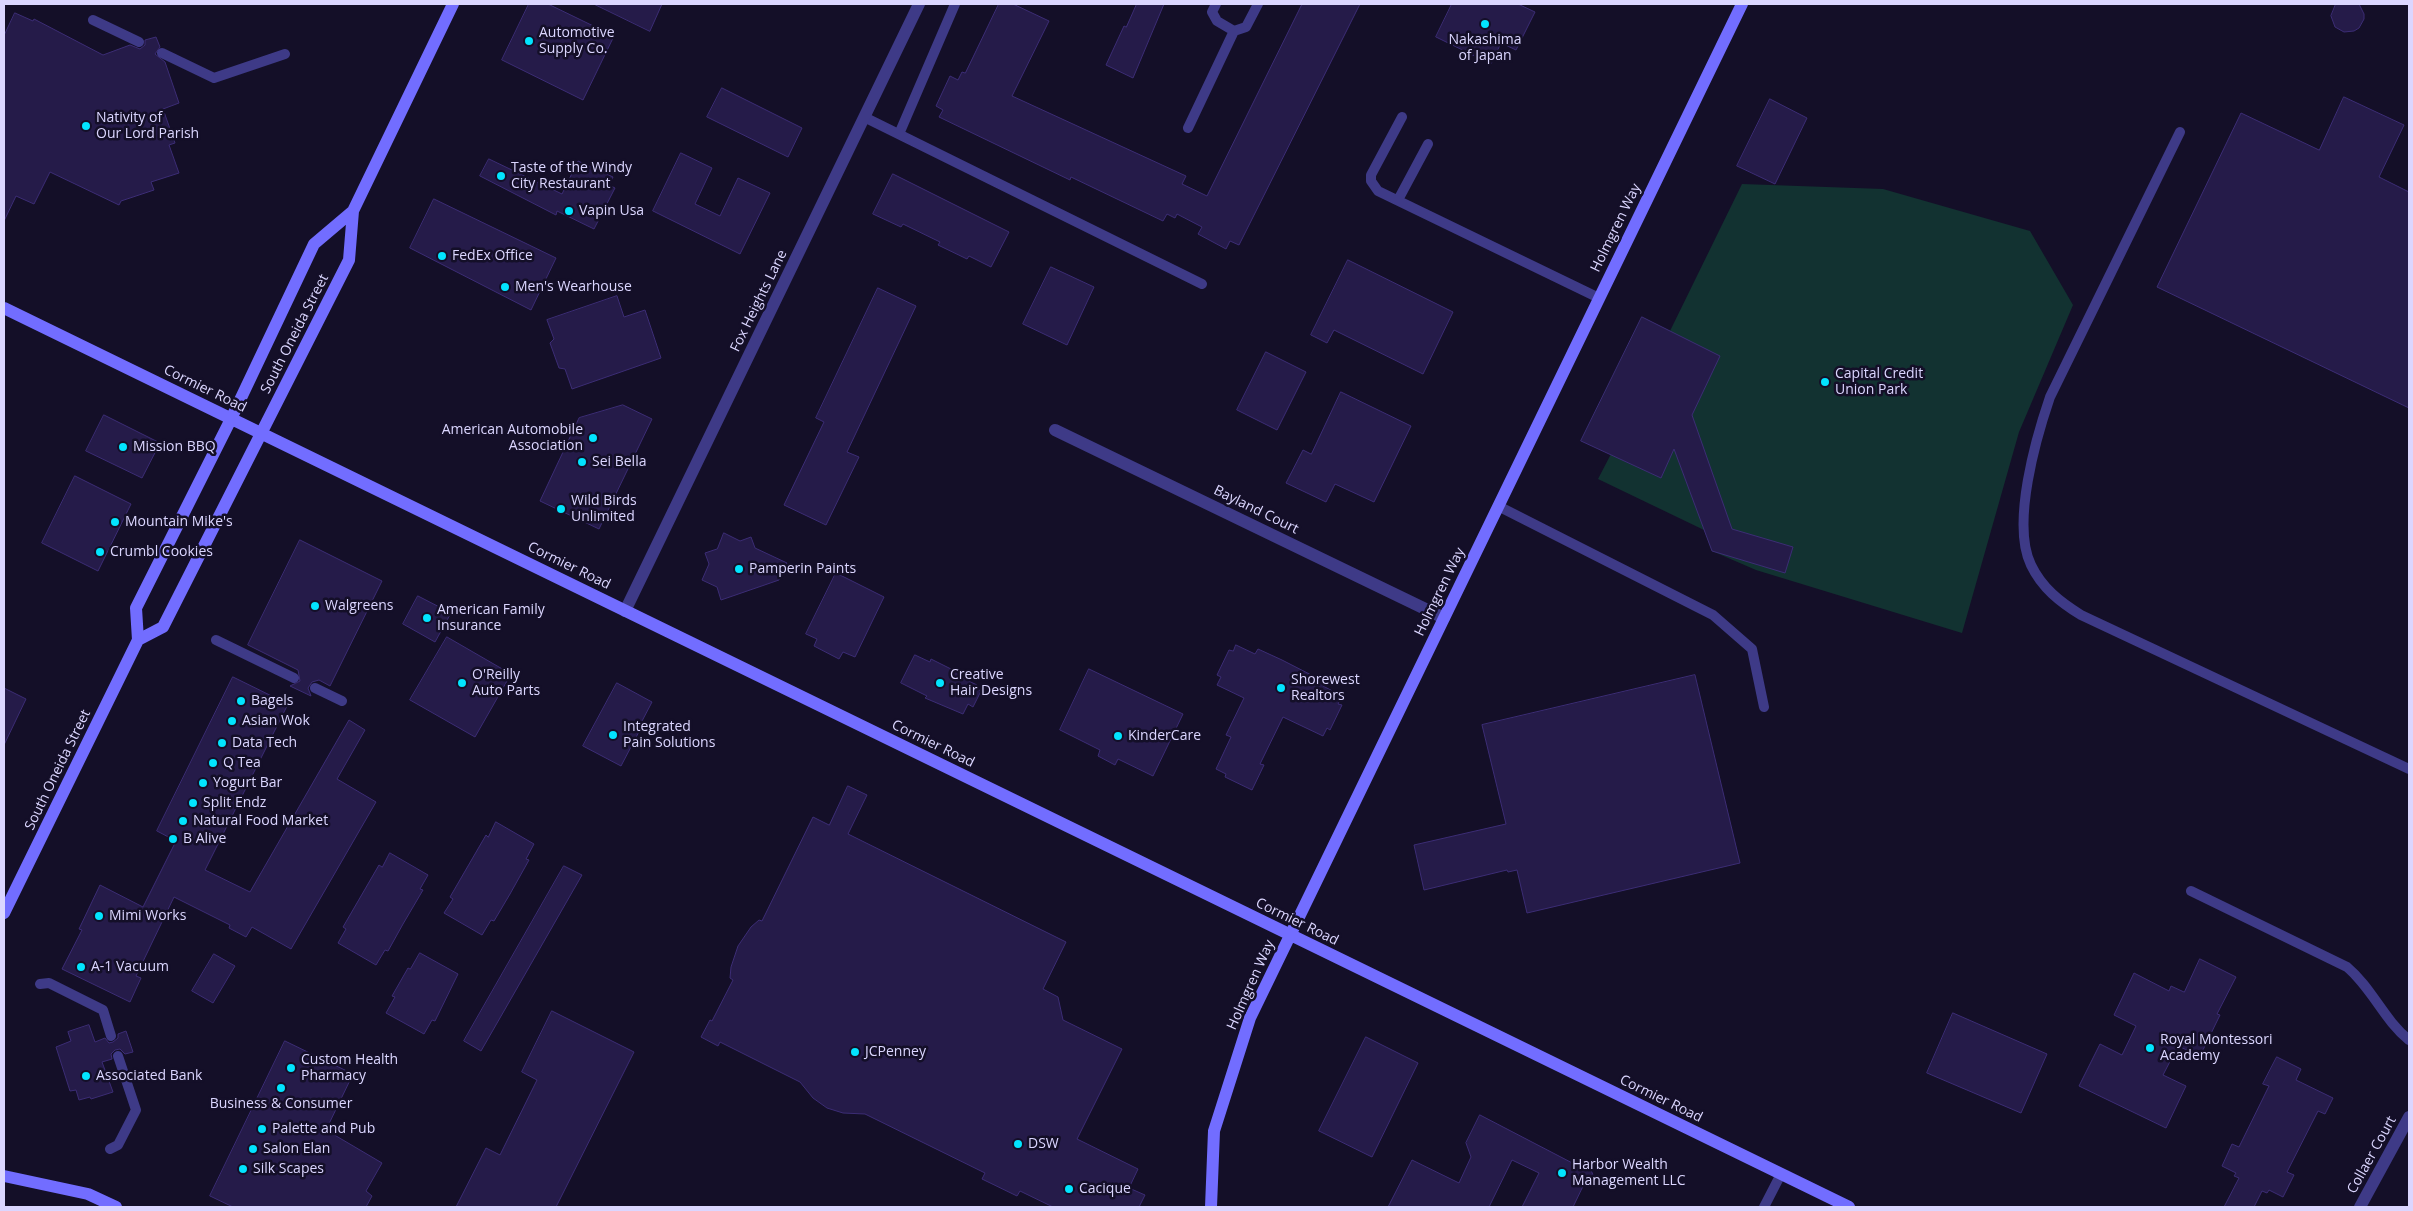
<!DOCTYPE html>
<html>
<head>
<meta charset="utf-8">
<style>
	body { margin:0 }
	#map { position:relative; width:2413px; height:1211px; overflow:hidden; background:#140f28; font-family:"Open Sans",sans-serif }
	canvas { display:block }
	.frame { position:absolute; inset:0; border:5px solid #dbd6ff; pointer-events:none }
</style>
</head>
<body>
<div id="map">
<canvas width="2413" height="1211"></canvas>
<div class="frame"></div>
</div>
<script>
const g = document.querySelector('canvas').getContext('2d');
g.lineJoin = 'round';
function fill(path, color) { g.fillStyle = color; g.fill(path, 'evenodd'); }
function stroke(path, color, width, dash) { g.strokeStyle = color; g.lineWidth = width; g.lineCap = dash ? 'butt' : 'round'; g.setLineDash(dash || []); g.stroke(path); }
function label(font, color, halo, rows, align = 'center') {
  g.font = font + ' "Open Sans",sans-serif'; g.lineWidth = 5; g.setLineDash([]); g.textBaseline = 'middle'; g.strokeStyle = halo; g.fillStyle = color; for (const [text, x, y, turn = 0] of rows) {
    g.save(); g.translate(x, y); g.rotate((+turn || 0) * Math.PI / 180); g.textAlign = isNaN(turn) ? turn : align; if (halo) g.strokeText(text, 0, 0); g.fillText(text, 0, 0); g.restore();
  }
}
fill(new Path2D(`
	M1742,184l141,5 147,42 43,74 -54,127 -57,201 -206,-63 -44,-19 -8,-21 -106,-51 13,-25 -30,-13 61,-124 28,14z`), '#123231');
const building = new Path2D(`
	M529,4h19l66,32 -31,64 -81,-40z
	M594,4h68l-12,27z
	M999,4h14l36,17 -37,75 174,80 -4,8 25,12 95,-192h58l-121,241 -9,-4 -4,8 -28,-15 4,-7 -25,-13 -2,4 -8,-4 -4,7 -92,-44 -1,3 -131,-63 4,-7 -7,-4 14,-30 8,4 4,-8 3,1z
	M1137,4h27l-31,74 -27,-13 18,-39 2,1z
	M1452,4h66l17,8 -19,38 -15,-7 -10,21 -55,-27z
	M2336,4h23l5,10v5l-5,9 -5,3 -10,1 -9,-5 -4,-11z
	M15,13l18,8 1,-2 69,36 27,-10 10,4 5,-4v-5l11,-3 4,10 -5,7 10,8 14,41 -16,6 12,34 -6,2 10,28 -28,9 3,8 -33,11 -2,4 -69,-33 -16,32 -18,-8 -12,25v-185z
	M722,88l80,40 -14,29 -81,-40z
	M2344,97l60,28 -25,52 30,15v216l-252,-121 84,-174 78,37z
	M1770,99l37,19 -32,66 -38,-18z
	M681,153l31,15 -17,36 25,12 18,-38 32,15 -30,61 -87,-43z
	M489,159l73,35 16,-33 35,16 -4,8 6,3 -21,41 -37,-18 -1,4 -76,-39z
	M893,174l116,58 -18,35 -22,-11 -2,3 -29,-14 2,-3 -37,-18 -2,3 -28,-13z
	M434,199l122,59 -25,52 -121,-62z
	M1348,260l105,52 -30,62 -89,-44 -7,13 -16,-8z
	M1051,267l43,20 -27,58 -44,-21z
	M878,288l38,18 -69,146 12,5 -33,68 -42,-20 40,-83 -8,-4z
	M617,296l7,21 21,-7 16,48 -89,31 -7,-20 -6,-1 -9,-25 4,-4 -7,-19z
	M1642,317l78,39 -28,59 40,114 61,18 -8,26 -73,-22 -38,-102 -13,29 -80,-37z
	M1266,352l40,20 -29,58 -40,-20z
	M1341,392l70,34 -37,76 -39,-18 -9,18 -40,-19 17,-33 8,4z
	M623,405l29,14 -53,110 -59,-28 39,-83z
	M104,415l56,28 -18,35 -56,-27z
	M75,476l56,28 -33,67 -56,-28z
	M724,533l16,8 11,-4 4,11 32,15 -8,17 -58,20 -4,-13 -15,-7 7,-16 -4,-11 12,-4z
	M300,540l82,41 -52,105 -11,-6 -7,2 -4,6 3,8 -21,-10 10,-5 -2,-11 -50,-25z
	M836,573l48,24 -29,60 -12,-5 -4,7 -25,-13 3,-7 -11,-5z
	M418,596l33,17 -16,29 -32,-18z
	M447,637l64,37 -36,63 -65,-37z
	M1236,645l19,9 3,-5 24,11 43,22 -2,4 19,10 -4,8 4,1 -12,25 -3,-2 -4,8 -40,-19 -23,47 4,1 -12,25 -27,-13 1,-3 -10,-5 15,-32 -5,-2 18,-37 -27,-13 4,-8 -4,-2 12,-25 4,1z
	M915,655l15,7 1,-3 28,14 -1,3 19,9 -2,3 6,3 -8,16 -5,-3 -5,10 -38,-16 2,-2 -26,-13z
	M1089,669l94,45 -30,62 -35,-17 -3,6 -17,-9 2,-6 -40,-20z
	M1695,675l45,188 -213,50 -10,-43 -9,2 -1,-2 -83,20 -10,-45 92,-21 -24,-99z
	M233,677l55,27 -83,166 45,22 99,-172 16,10 -28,49 39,23 -85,147 -39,-22 -6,10 -17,-9 1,-3 -56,-28 -38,79 5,2 -11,24 -68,-33 20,-39 -3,-1 21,-44 43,22 33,-66 -19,-10z
	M617,683l35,19 -11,21 2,1 -22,42 -38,-20z
	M4,688l22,11 -22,46z
	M848,786l19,9 -19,39 218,108 -23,47 15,8 5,23 59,29 -45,90 61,30 -9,19 16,7 -6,12h-86l-33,-16 -3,5 -35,-17 3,-6 -120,-59 -22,-1 -16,-5 -14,-10 -13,-16 -80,-40 -2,4 -17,-9 9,-17 2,1 21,-41 -3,-2 1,-11 7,-21 13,-19 8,-7 3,1 51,-104 16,8z
	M496,822l38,22 -8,15 3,1 -19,34 -16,27 -3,-1 -9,15 -38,-22 9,-14 -3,-2 36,-62 2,2z
	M390,853l38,22 -8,14 3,1 -20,34 -15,27 -3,-1 -9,15 -38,-22 8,-14 -3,-2 36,-62 3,2z
	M564,866l18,9 -101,176 -17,-10z
	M420,953l38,21 -23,47 -3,-1 -8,14 -38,-21 9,-16 -3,-1 16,-28 2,1z
	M214,954l21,12 -22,37 -21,-12z
	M2200,959l36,18 -19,37 3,1 -20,41 -22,-10 -15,29 23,11 -20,42 -87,-42 21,-42 22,11 14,-29 -22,-11 20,-42 35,18 2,-5 13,6z
	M552,1011l82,41 -78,155h-100l30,-59 14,7 37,-75 -15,-8z
	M1953,1013l94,41 -26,59 -94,-40z
	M89,1025l6,17 10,-4 4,5 4,-1 5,-4v-4l8,-3 7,21 -8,2 -5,-5 -5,1 -4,4 1,5 -10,3 11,30 -22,7 -1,-2 -11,3 -3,-10 -6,1 -14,-44 15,-6 -3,-9z
	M1366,1037l52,26 -46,94 -53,-26z
	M285,1041l68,33 -27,56 56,33 -16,28 6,5 -6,11h-133l-23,-11z
	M2277,1057l24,12 -5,11 37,18 -8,16 -7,-3 -31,61 7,3 -11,22 -14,-7 -2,3 -5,-2 -8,16h-30l15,-29 -5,-2 2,-3 -14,-7 10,-22 7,3 30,-61 -6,-2z
	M1480,1115l100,52 9,-2 4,10 -8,7 -12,25h-51l17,-34 -27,-13 -23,47h-101l24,-47 47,23 12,-26 -5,-14z`);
fill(building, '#251b49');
stroke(building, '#3c2d75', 1);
stroke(new Path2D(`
	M1216,4l-4,8 5,9 17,10 12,-4 12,-23
	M93,20l46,22
	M162,53l52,25 71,-24
	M864,117l338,167
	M1402,117l-31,58v6l7,10 221,107
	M1188,128l46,-97
	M2180,132l-130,265c-14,41 -39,127 -19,168 11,23 29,37 50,50l328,154
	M899,134l56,-130
	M1398,200l30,-56
	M1498,506l215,109 39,34 12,58
	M216,640l78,38
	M315,688l27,13
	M2191,891l156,76c25,21 37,53 62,73
	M40,984l9,-1 54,27 8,26
	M110,1149l8,-4 18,-35 -18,-54
	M1764,1207l17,-33`), '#3e3a87', 10);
stroke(new Path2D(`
	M1055,430l389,188
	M625,611l294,-607
	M2360,1207l49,-90`), '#3e3a87', 12);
stroke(new Path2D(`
	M4,308l1845,899
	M138,640l25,-13 186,-367 4,-49 100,-207
	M4,913l134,-273 -2,-32 95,-189 83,-175 39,-33
	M4,1176l84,18 28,13
	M1211,1207l3,-76 36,-113 492,-1014`), '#726dff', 12);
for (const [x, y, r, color] of [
	[1485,24,5,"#02e4ff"],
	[529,41,5,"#02e4ff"],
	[86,126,5,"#02e4ff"],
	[501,176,5,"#02e4ff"],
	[569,211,5,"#02e4ff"],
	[442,256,5,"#02e4ff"],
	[505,287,5,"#02e4ff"],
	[1825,382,5,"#02e4ff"],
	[593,438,5,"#02e4ff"],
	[123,447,5,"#02e4ff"],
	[582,462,5,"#02e4ff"],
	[561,509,5,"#02e4ff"],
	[115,522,5,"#02e4ff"],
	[100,552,5,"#02e4ff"],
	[739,569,5,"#02e4ff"],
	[315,606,5,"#02e4ff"],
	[427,618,5,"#02e4ff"],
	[462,683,5,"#02e4ff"],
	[940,683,5,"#02e4ff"],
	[1281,688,5,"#02e4ff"],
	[241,701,5,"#02e4ff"],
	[232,721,5,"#02e4ff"],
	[613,735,5,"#02e4ff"],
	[1118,736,5,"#02e4ff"],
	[222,743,5,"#02e4ff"],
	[213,763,5,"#02e4ff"],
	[203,783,5,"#02e4ff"],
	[193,803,5,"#02e4ff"],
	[183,821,5,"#02e4ff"],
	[173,839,5,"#02e4ff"],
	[99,916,5,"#02e4ff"],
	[81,967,5,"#02e4ff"],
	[2150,1048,5,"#02e4ff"],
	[855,1052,5,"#02e4ff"],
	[291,1068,5,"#02e4ff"],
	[86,1076,5,"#02e4ff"],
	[281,1088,5,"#02e4ff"],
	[262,1129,5,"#02e4ff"],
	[1018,1144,5,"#02e4ff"],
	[253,1149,5,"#02e4ff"],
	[243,1169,5,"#02e4ff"],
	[1562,1173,5,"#02e4ff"],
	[1069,1189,5,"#02e4ff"]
]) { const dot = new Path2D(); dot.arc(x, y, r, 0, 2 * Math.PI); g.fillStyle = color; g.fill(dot); stroke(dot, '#140f28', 2); }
label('14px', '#dbd6ff', '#140f28', [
	["Automotive",539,33],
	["Supply Co.",539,49],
	["Nakashima",1485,40,"center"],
	["of Japan",1485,56,"center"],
	["Nativity of",96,118],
	["Our Lord Parish",96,134],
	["Taste of the Windy",511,168],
	["City Restaurant",511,184],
	["Vapin Usa",579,211],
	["FedEx Office",452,256],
	["Men's Wearhouse",515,287],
	["Capital Credit",1835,374],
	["Union Park",1835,390],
	["American Automobile",583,430,"right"],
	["Association",583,446,"right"],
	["Mission BBQ",133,447],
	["Sei Bella",592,462],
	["Wild Birds",571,501],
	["Unlimited",571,517],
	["Mountain Mike's",125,522],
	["Crumbl Cookies",110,552],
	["Pamperin Paints",749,569],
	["Walgreens",325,606],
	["American Family",437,610],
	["Insurance",437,626],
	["O'Reilly",472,675],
	["Auto Parts",472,691],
	["Creative",950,675],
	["Hair Designs",950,691],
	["Shorewest",1291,680],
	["Realtors",1291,696],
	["Bagels",251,701],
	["Asian Wok",242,721],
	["Integrated",623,727],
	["Pain Solutions",623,743],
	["KinderCare",1128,736],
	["Data Tech",232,743],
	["Q Tea",223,763],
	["Yogurt Bar",213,783],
	["Split Endz",203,803],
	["Natural Food Market",193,821],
	["B Alive",183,839],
	["Mimi Works",109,916],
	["A-1 Vacuum",91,967],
	["Royal Montessori",2160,1040],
	["Academy",2160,1056],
	["JCPenney",865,1052],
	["Custom Health",301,1060],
	["Pharmacy",301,1076],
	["Associated Bank",96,1076],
	["Business & Consumer",281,1104,"center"],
	["Palette and Pub",272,1129],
	["DSW",1028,1144],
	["Salon Elan",263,1149],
	["Harbor Wealth",1572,1165],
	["Management LLC",1572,1181],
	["Silk Scapes",253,1169],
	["Cacique",1079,1189]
], 'left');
label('14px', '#dbd6ff', '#140f28', [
	["Holmgren Way",1616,228,-64],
	["Fox Heights Lane",759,301,-64],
	["South Oneida Street",295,334,-63],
	["Cormier Road",205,389,26],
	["Bayland Court",1256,510,26],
	["Cormier Road",569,566,26],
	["Holmgren Way",1440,592,-64],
	["Cormier Road",933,744,26],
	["South Oneida Street",58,770,-64],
	["Cormier Road",1297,922,26],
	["Holmgren Way",1251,985,-66],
	["Cormier Road",1661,1099,26],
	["Collaer Court",2372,1155,-61]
]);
</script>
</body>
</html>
